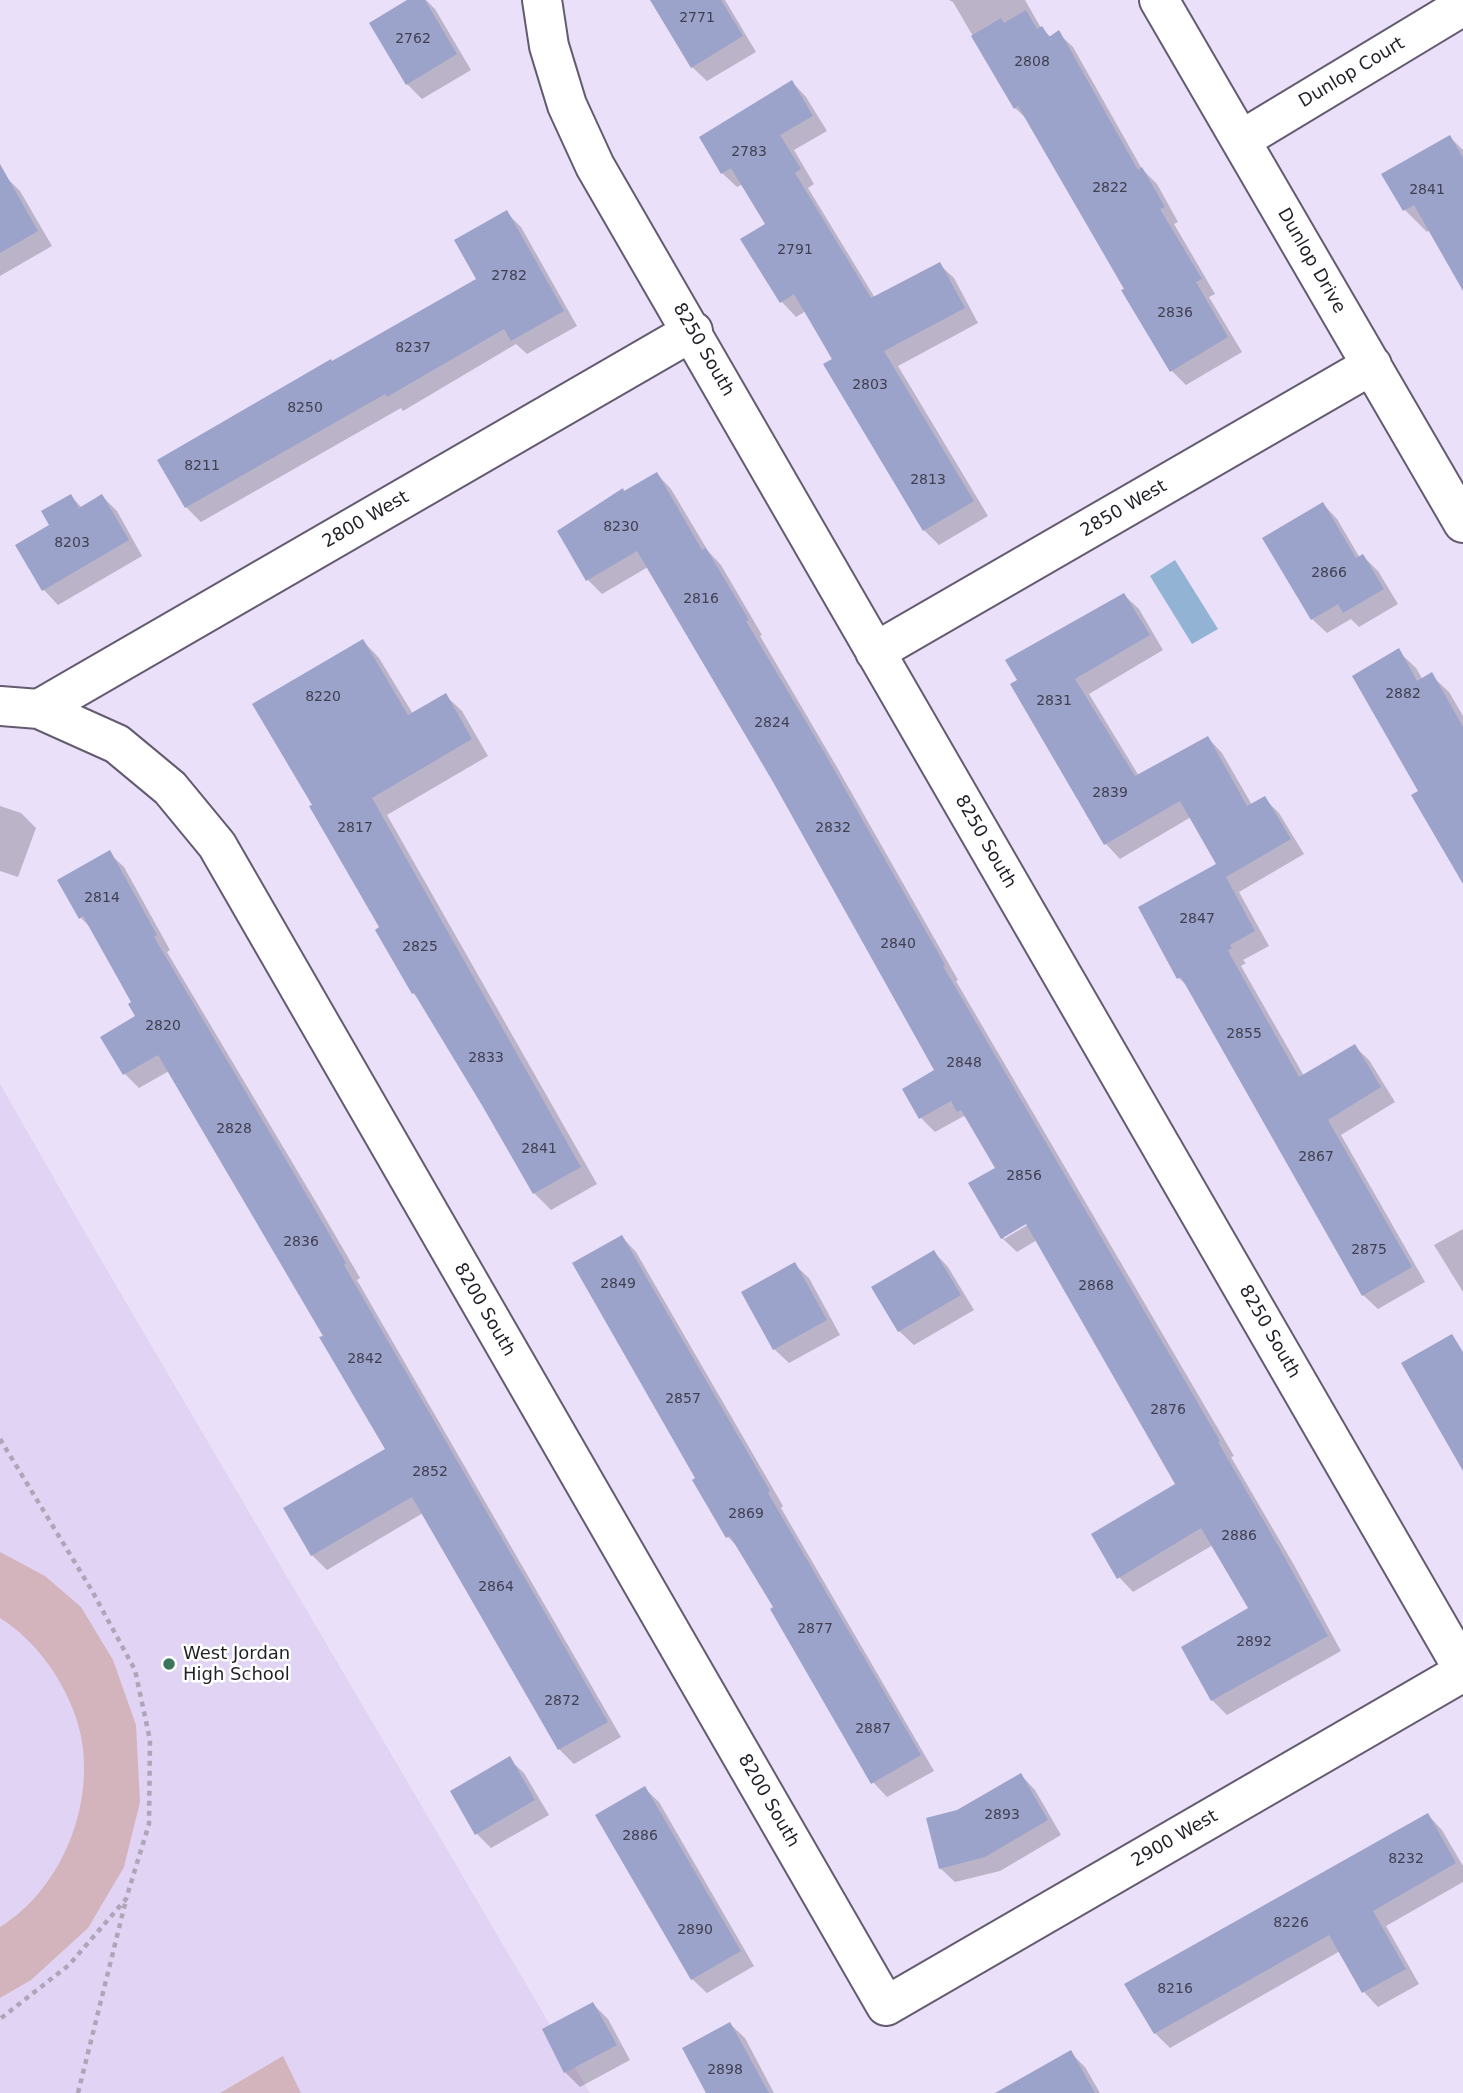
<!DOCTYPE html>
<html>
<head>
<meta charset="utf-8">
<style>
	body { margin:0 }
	canvas { display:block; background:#eae0f9 }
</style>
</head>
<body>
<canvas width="1463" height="2093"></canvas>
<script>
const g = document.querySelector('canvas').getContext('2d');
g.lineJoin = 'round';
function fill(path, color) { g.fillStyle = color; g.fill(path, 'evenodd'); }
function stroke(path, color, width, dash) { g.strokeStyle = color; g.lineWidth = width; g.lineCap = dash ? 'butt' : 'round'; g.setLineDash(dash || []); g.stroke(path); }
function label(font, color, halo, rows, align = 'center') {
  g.font = font + ' "DejaVu Sans",sans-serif'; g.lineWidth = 5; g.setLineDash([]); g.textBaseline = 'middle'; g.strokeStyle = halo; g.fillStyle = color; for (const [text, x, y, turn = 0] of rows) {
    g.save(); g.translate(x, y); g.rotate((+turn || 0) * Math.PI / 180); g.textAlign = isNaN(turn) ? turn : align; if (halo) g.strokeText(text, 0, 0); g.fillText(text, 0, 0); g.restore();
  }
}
fill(new Path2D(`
	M0,1084l87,152 503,857h-590z`), '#e1d3f3');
fill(new Path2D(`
	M0,1552l45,24 36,31 32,53 23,65 4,77 -16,65 -36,61 -57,52 -31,18v-71c64,-39 99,-130 78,-203 -12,-41 -41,-83 -78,-106z
	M283,2056l18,37h-81z`), '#d3b4bd');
fill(new Path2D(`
	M1175,560l43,69 -26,15 -42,-68z`), '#93b3d4');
fill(new Path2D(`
	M411,0h15l9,9 36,61 -49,29 -15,-15 -35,-60z
	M652,0h73l31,52 -49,29 -15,-14z
	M949,0h76l16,28 10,9 7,-4 15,14 69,122 15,15 21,38 -4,2 41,70 -6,3 33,55 -56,33 -15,-15 -142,-249 -14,-13 -62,-106z
	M792,82l14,15 21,34 -33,19 20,34 -6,4 67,110 64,-34 15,14 24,45 -80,43 90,150 -49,29 -15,-15 -118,-219 -10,6 -14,-15 -15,-78 -24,-40 -6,3 -15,-14z
	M1450,137l13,13v127l-33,-47 -3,2 -22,-22 -21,-35z
	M5,176l15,15 32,55 -52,30v-97z
	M506,212l15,15 56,99 -50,28 -11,-10 -113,67 -2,-3 -200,114 -15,-15 147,-144 145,-83z
	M657,474l14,15 37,62 13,14 41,70 -2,1 78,133 120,211 -2,1 278,475 -3,1 63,108 47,86 -114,64 -15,-15 39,-91 -38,-64 -80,47 -14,-15 59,-92 -141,-245 -20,12 -15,-14 -5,-69 -27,-47 -6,-6 -29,16 -14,-14 16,-47 -163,-290 -126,-214 -46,27 -15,-15 38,-86zM1032,1218l2,3 -30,18v-4z
	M71,496l11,12 20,-12 15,15 25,45 -84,49 -14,-15 -27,-45 34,-19z
	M1323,504l14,15 23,39 3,-2 15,15 20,33 -39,23 -8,-8 -24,14 -15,-14z
	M1124,595l15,14 24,41 -74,44 50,82 69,-38 14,15 30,52 12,-7 15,15 25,41 -65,38 30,54 -26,14 3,3 -5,3 63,110 50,-30 15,14 26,42 -54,33 84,147 -47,27 -15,-14 -173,-306 -11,-11 39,-113 -27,-48 -71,42 -14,-15 -93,-160z
	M363,641l16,17 34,56 32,-19 17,16 26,45 -101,59 210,369 -46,26 -17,-17 -113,-192 -8,-8 -31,-65 -70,-121z
	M1398,651l18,17 7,12 8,-5 18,17 14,24v164l-42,-88z
	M0,806l21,7 15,15 -18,49 -18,-6z
	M109,853l15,14 46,83 -3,2 153,257 40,69 -3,2 264,457 -47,27 -15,-15 -136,-236 -96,57 -15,-15 76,-105 -63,-114 -156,-265 -30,17 -14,-14 12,-58 -3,-13 -41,-73 -12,-12 -22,-37z
	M1463,1229v63l-29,-47z
	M622,1237l14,15 147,254 -2,2 153,263 -47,26 -14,-15 -97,-174 -36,-59 -12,-12z
	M934,1252l14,15 26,43 -60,35 -15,-14z
	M794,1264l15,14 31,57 -51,28 -15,-14z
	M509,1759l15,14 25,42 -58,33 -14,-14z
	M1021,1775l14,15 26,45 -61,36 -45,11 -15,-14 17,-56z
	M644,1788l15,14 95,164 -47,27 -15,-14z
	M1428,1815l14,15 21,36v16l-77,44 33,58 -41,23 -14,-15 -24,-41 -170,97 -15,-15z
	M593,2004l15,15 22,41 -50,27 -15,-15z
	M730,2024l15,14 29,55h-66z
	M1070,2052l15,15 15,26h-99z`), '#0003');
fill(new Path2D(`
	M407,0h18l32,54 -51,31 -37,-62z
	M650,0h71l22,36 -52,32z
	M1026,10l11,19 5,-3 7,11 10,-7 79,140 4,-3 23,40 -5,2 42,70 -6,3 32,55 -58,35 -49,-82 3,-1 -106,-183 -4,3 -43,-73 30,-18 3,5z
	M792,80l21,36 -33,19 21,34 -6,4 76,125 69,-36 25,46 -81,43 90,150 -51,30 -100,-167 9,-5 -38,-65 -14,9 -40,-64 25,-15 -34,-56 -10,6 -22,-37z
	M1450,135l13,23v133l-49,-86 -11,6 -22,-37z
	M0,164l38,67 -38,22z
	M507,210l57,101 -53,30 -7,-12 -117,68 -2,-3 -200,114 -28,-48 174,-101 1,2 144,-82 -22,-39z
	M657,472l45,78 4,-2 43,72 -3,1 78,131 121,213 -2,1 277,475 -2,1 62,107 48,87 -117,65 -30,-54 67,-39 -47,-80 -84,51 -26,-45 84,-50 -149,-260 -25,15 -33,-56 27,-15 -34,-58 -4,2 -6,-11 -32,18 -17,-30 32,-19 -161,-288 -136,-231 -51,30 -29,-50 66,-43 1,3z
	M71,494l8,14 23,-14 27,46 -87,51 -27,-46 34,-20 -8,-14z
	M1323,502l33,56 7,-4 21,35 -41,24 -5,-9 -27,16 -49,-82z
	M1124,593l26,42 -75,44 60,97 73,-40 39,70 18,-10 26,43 -65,38 29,54 -25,14 2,3 -4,3 71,126 56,-33 26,43 -53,33 84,147 -50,29 -181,-319 -4,2 -39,-72 78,-43 -36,-63 -76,44 -94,-161 7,-4 -12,-20z
	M363,639l45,76 38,-22 26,46 -100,59 209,369 -48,27 -50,-87 -69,-114 -2,1 -37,-64 4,-3 -70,-121 3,-1 -60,-101z
	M1399,648l18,33 15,-9 31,55v157l-52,-89 7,-4 -66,-115z
	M110,850l47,85 -3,2 151,255 41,71 -2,2 264,457 -50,28 -146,-253 -101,59 -28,-48 102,-59 -66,-112 4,-1 -165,-281 -35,20 -23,-38 35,-21 -7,-12 3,-2 -48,-86 -4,3 -22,-39z
	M622,1235l148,256 -2,2 153,262 -50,29 -101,-175 3,-2 -43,-71 -4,2 -34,-58 3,-2 -123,-215z
	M934,1250l27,45 -63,37 -27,-45z
	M795,1262l32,58 -54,30 -32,-58z
	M1452,1334l11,18v119l-62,-108z
	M510,1756l25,44 -60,35 -25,-44z
	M1021,1773l27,47 -63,37 -46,12 -13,-51 31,-8z
	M645,1786l96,165 -50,29 -96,-165z
	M1428,1813l28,50 -83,48 33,58 -44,24 -33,-58 -175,99 -30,-50z
	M593,2002l24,43 -53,28 -22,-44z
	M730,2022l39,71h-63l-24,-45z
	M1071,2050l24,43h-100z`), '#9ba3cb');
const minor = new Path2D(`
	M542,0l7,46 18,59 28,61 868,1503
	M1159,0l304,523
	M1241,140l222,-134
	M875,652l497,-287
	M0,706l39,3 78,35 53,44 47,57 669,1161 577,-334
	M39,709l654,-378`);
stroke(minor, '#655b71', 42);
stroke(new Path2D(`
	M0,1439l91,150 44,81 15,70 -1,84 -23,75 -57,66 -69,54
	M78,2093l48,-193`), '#aea5b9', 4.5, [5, 5]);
stroke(minor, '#fff', 38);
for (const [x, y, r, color] of [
	[169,1664,7,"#3a755e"]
]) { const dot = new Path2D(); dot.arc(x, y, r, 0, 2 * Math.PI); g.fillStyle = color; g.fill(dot); stroke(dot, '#fff', 2.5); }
label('14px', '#414051', null, [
	["2771",697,18],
	["2762",413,39],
	["2808",1032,62],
	["2783",749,152],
	["2822",1110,188],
	["2841",1427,190],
	["2791",795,250],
	["2782",509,276],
	["2836",1175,313],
	["8237",413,348],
	["2803",870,385],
	["8250",305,408],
	["8211",202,466],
	["2813",928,480],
	["8230",621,527],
	["8203",72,543],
	["2866",1329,573],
	["2816",701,599],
	["2882",1403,694],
	["8220",323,697],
	["2831",1054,701],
	["2824",772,723],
	["2839",1110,793],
	["2817",355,828],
	["2832",833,828],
	["2814",102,898],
	["2847",1197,919],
	["2840",898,944],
	["2825",420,947],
	["2820",163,1026],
	["2855",1244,1034],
	["2833",486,1058],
	["2848",964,1063],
	["2828",234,1129],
	["2841",539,1149],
	["2867",1316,1157],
	["2856",1024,1176],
	["2836",301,1242],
	["2875",1369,1250],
	["2849",618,1284],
	["2868",1096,1286],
	["2842",365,1359],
	["2857",683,1399],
	["2876",1168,1410],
	["2852",430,1472],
	["2869",746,1514],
	["2886",1239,1536],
	["2864",496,1587],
	["2877",815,1629],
	["2892",1254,1642],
	["2872",562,1701],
	["2887",873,1729],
	["2893",1002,1815],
	["2886",640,1836],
	["8232",1406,1859],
	["8226",1291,1923],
	["2890",695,1930],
	["8216",1175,1989],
	["2898",725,2070]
]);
label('18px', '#231f28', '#fff', [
	["Dunlop Court",1352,73,-31],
	["Dunlop Drive",1311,261,60],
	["8250 South",703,350,60],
	["2850 West",1124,509,-30],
	["2800 West",366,520,-30],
	["8250 South",985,842,60],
	["8200 South",484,1310,60],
	["8250 South",1269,1332,60],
	["8200 South",768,1801,60],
	["2900 West",1175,1839,-30]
]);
label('18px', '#231f28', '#fff', [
	["West Jordan",183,1654],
	["High School",183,1675]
], 'left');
</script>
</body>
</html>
